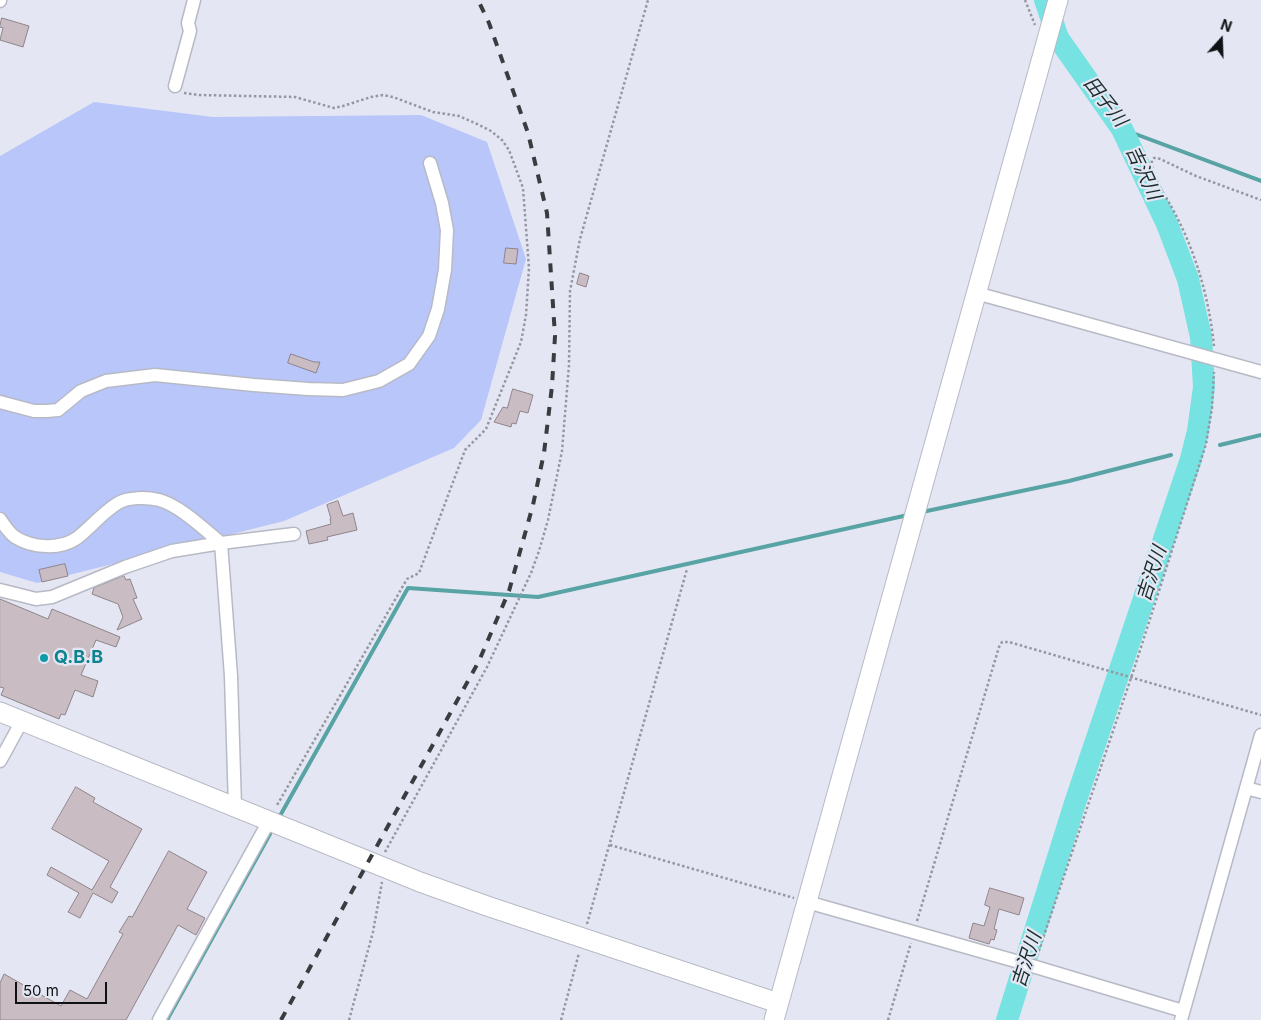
<!DOCTYPE html>
<html>
<head>
<meta charset="utf-8">
<style>
	body { margin:0 }
	#map { position:relative; width:1261px; height:1020px; overflow:hidden; background:#e4e7f3; font-family:Inter,sans-serif }
	canvas { display:block }
	.north { position:absolute; left:1196px; top:15px; width:50px; height:50px; -webkit-text-stroke:4px #e4e7f3; paint-order:stroke; rotate:20deg; font-size:14px; font-weight:700; line-height:20px; text-align:center; color:#101114 }
	.north::after { content:''; display:block; margin:auto; width:18px; height:22px; background:#101114; clip-path:polygon(50% 0,100% 100%,50% 72%,0 100%) }
	.scale { position:absolute; left:15px; top:982px; width:92px; height:22px; box-sizing:border-box; border:2px solid #101114; border-top:0; padding-left:6px; font-size:15px; line-height:18px; white-space:nowrap; color:#101114; -webkit-text-stroke:4px #e4e7f3; paint-order:stroke }
</style>
</head>
<body>
<div id="map">
<canvas width="1261" height="1020"></canvas>
<div class="north">N</div>
<div class="scale">50 m</div>
</div>
<script>
const g = document.querySelector('canvas').getContext('2d');
g.lineJoin = 'round';
function fill(path, color) { g.fillStyle = color; g.fill(path, 'evenodd'); }
function stroke(path, color, width, dash) { g.strokeStyle = color; g.lineWidth = width; g.lineCap = dash ? 'butt' : 'round'; g.setLineDash(dash || []); g.stroke(path); }
function label(font, color, halo, rows, align = 'center') {
  g.font = font + ' Inter,"Noto Sans JP",sans-serif'; g.lineWidth = 4.5; g.setLineDash([]); g.textBaseline = 'middle'; g.strokeStyle = halo; g.fillStyle = color; for (const [text, x, y, turn = 0] of rows) {
    g.save(); g.translate(x, y); g.rotate((+turn || 0) * Math.PI / 180); g.textAlign = isNaN(turn) ? turn : align; if (halo) g.strokeText(text, 0, 0); g.fillText(text, 0, 0); g.restore();
  }
}
fill(new Path2D(`
	M94,102l119,15 208,-2 66,27 39,117 -45,161 -27,28 -170,73 -247,62 -37,-11v-416z`), '#b9c6fa');
stroke(new Path2D(`
	M1122,129l139,52
	M1220,445l41,-10
	M922,512l147,-31 102,-26
	M281,814l127,-226 130,9 370,-82
	M167,1020l103,-186`), '#58a3a4', 4);
stroke(new Path2D(`
	M1007,1020l68,-217 116,-344 7,-28 6,-44 -3,-50 -13,-58 -21,-55 -45,-95 -64,-91 -13,-38`), '#77e2e2', 22);
const building = new Path2D(`
	M2,18l27,8 -6,21 -23,-7 3,-12 -3,-1z
	M506,248l12,1 -2,15 -12,-1z
	M580,273l9,3 -3,11 -9,-3z
	M291,354l23,8h6l-4,11 -28,-10z
	M513,389l20,6 -5,18 -8,-2 -4,13 -4,-1 -1,4 -17,-5 9,-15 4,1z
	M338,501l5,15 10,-3 4,17 -30,7 1,3 -19,4 -3,-13 25,-7 -1,-5h1l-4,-14z
	M65,564l3,12 -26,6 -3,-12z
	M124,576l2,4 4,-1 7,19 -4,1 9,20 -25,11 6,-13 -5,-13 -26,-10 2,-6z
	M0,599l48,20 4,-10 68,28 -4,10 -20,-7 -15,35 17,6 -5,16 -18,-7 -10,25 -4,-1 -2,5 -58,-24 3,-7 -4,-1z
	M76,787l19,11 -2,4 49,27 -32,58 8,5 -6,11 -19,-10 -13,25 -12,-6 11,-19 -32,-18 4,-8 41,23 17,-29 -57,-32z
	M169,851l38,21 -20,37 18,9 -9,17 -18,-10 -52,95h-126v-37l4,-9 57,32 9,-16 17,9 36,-65 -4,-2 10,-16 3,1z
	M990,888l34,10 -5,17 -20,-6 -5,20 3,1 -3,10 -3,-1 -2,5 -20,-6 4,-15 11,3 6,-19 -5,-2z`);
fill(building, '#c9bdc3');
stroke(building, '#8f848a', 1);
const street = new Path2D(`
	M0,1v-1
	M175,86l15,-55 -2,-8 6,-23
	M976,293l285,79
	M0,402l34,9h13l11,-1 23,-19 25,-10 49,-6 99,10 54,4 35,1 36,-9 30,-17 20,-28 9,-27 7,-39 2,-40 -5,-27 -12,-40
	M0,519c4,6 9,14 15,18 17,11 45,13 62,1 14,-11 25,-25 41,-35 10,-6 29,-6 41,-3 20,5 45,29 62,43l10,133 4,131
	M0,590l36,9 16,-2 73,-30 47,-16 49,-8 73,-9
	M0,761l22,-40
	M1246,788l15,4
	M807,902l212,60 164,49
	M159,1020l110,-199
	M1181,1020l80,-285`);
const secondary = new Path2D(`
	M0,712l420,170 67,24 291,97
	M774,1020l284,-1020`);
stroke(street, '#b7bac5', 15);
stroke(secondary, '#b7bac5', 21);
stroke(new Path2D(`
	M1025,0l10,25
	M184,93l15,2 96,2 39,11 9,-2 28,-9 12,-2 10,2 40,15 26,4 18,8 14,7 11,9 7,10 14,38 6,80 -3,47 -5,27 -35,87 -21,21 -46,123 -12,6 -131,228
	M1214,346c-5,-49 -19,-97 -43,-140 -7,-13 -21,-31 -19,-46l2,-2h4l38,18 65,24
	M610,845l184,53
	M385,852l102,-185 44,-94 8,-22 9,-31 14,-69 7,-86 1,-74 10,-52 68,-239
	M917,921l82,-274 3,-5h7l252,73
	M587,924l100,-355
	M1037,956l97,-287 72,-225 6,-36 2,-36
	M349,1020l24,-88 9,-50
	M561,1020l18,-67
	M888,1020l23,-77`), '#94979f', 2.5, [2.5, 2.5]);
stroke(street, '#fff', 12);
stroke(secondary, '#fff', 19);
stroke(new Path2D(`
	M281,1020l198,-359 30,-70 24,-86 11,-52 8,-67 3,-50 -8,-123 -19,-80 -39,-110 -11,-23`), '#3a3c40', 4, [9, 9]);
for (const [x, y, r, color] of [
	[44,658,5,"#0f9aa8"]
]) { const dot = new Path2D(); dot.arc(x, y, r, 0, 2 * Math.PI); g.fillStyle = color; g.fill(dot); stroke(dot, '#e4e7f3', 2); }
label('bold 18px', '#0d838f', '#e4e7f3', [
	["Q.B.B",54,658]
], 'left');
label('italic 19px', '#192d2d', '#e4e7f3', [
	["田子川",1105,102,52],
	["吉沢川",1143,173,65],
	["吉沢川",1152,574,-72],
	["吉沢川",1027,960,-72]
]);
</script>
</body>
</html>
